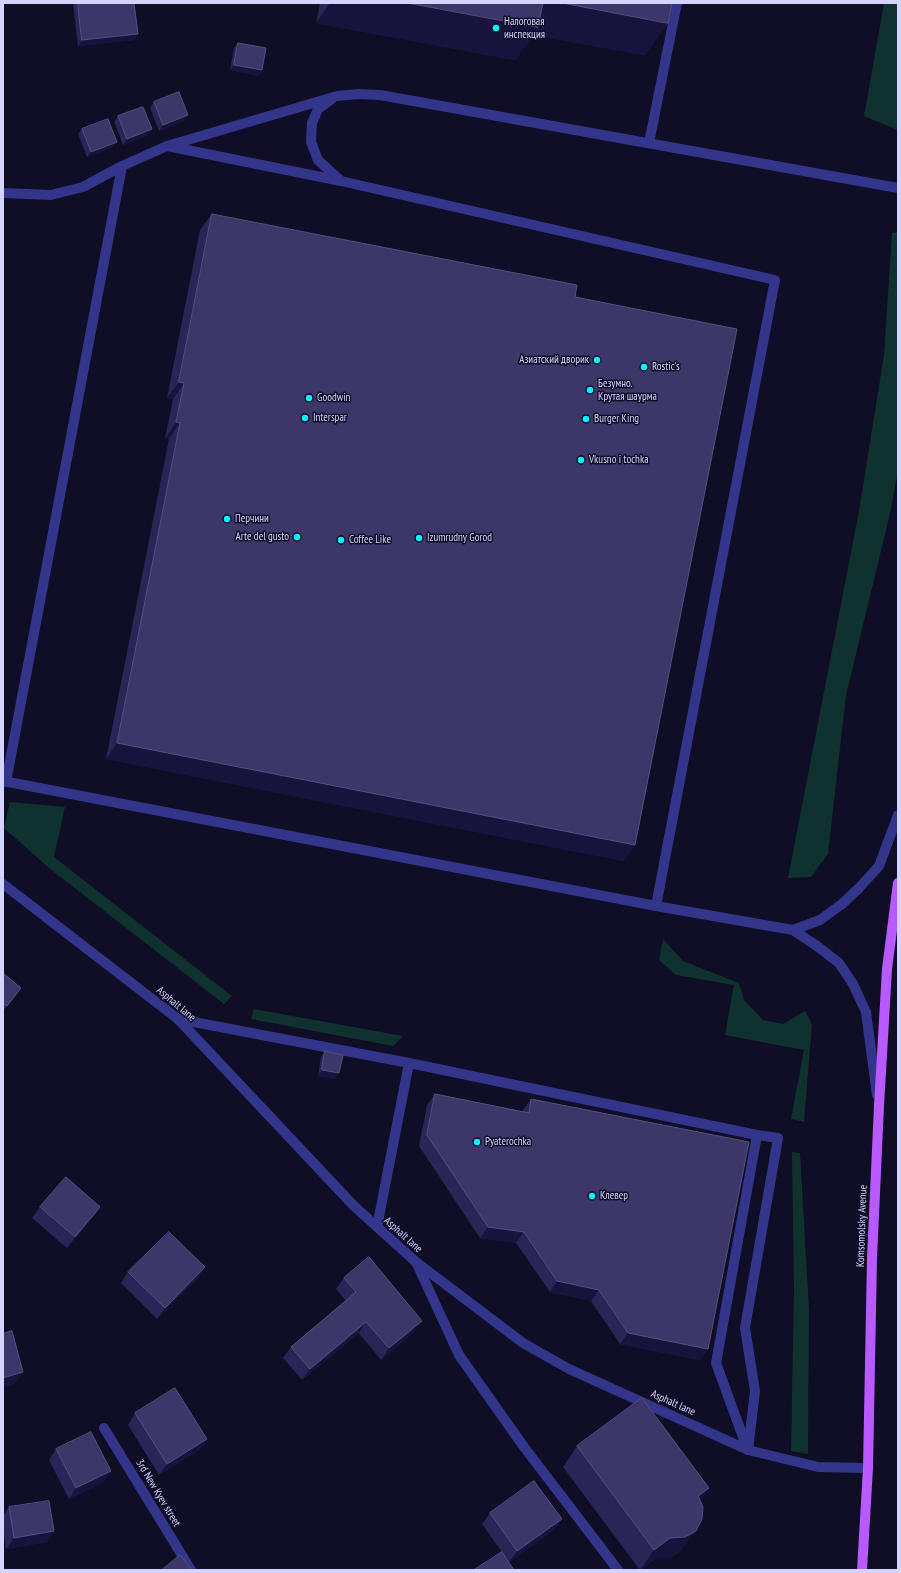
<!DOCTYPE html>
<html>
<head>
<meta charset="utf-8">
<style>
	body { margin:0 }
	#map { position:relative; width:901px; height:1573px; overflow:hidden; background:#100d27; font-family:"PT Sans Narrow",sans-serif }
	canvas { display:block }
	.frame { position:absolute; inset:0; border:4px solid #d5d3ff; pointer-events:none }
</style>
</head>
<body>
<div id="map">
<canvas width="901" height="1573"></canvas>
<div class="frame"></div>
</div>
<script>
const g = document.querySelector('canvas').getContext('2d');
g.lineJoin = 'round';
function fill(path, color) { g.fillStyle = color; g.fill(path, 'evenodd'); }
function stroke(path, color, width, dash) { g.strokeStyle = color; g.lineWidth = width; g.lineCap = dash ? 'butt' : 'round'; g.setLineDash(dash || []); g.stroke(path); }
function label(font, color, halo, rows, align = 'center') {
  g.font = font + ' "PT Sans Narrow",sans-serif'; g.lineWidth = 3; g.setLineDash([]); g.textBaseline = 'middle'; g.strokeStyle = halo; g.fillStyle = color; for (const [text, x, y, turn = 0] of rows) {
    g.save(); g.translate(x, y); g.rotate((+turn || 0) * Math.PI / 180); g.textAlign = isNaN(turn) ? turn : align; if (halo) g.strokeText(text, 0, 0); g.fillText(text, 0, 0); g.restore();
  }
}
fill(new Path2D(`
	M884,3h14v127l-34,-14z
	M898,232v239l-9,47 -43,177 -18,159 -17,23 -23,1 71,-367 25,-156 8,-122z
	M10,802l55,5 -11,50 178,139 -8,8 -175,-136 -45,-40z
	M663,939l20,22 56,22 5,17 19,20 20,4 22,-13 7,13 -8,98 -13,-3 13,-69 -79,-15 9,-50 -58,-10 -17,-15z
	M254,1009l149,27 -10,10 -142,-27z
	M792,1152l8,1 9,156 -1,145 -17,-3 3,-161z`), '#0f322f');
stroke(new Path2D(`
	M332,99l-14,10 -6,14 -1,19 7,18 23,21
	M649,143l28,-140
	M167,146l174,35 434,99 -119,626
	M3,193l48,2 32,-8 39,-21 45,-20 170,-50 21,-2 22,1 518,93
	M3,781l653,125 137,24 24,16 22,17 14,21 13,28 11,83
	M6,782l116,-616
	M793,930l27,-10 22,-16 17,-16 20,-22 19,-51
	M178,1019l231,44 348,72 21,3 -33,190 10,63 -7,59
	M377,1227l32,-164
	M416,1262l43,93 65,92 94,123
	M747,1448l-31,-85 41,-228`), '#33358b', 10);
stroke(new Path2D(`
	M3,884l175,135 176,187 62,56 107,81 46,26 179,81 70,17 50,1
	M104,1428l87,142`), '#33358b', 10);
stroke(new Path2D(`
	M862,1570l6,-102 4,-210 7,-152 8,-137 11,-86`), '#b85aff', 10);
fill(new Path2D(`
	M73,3h61l4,31 -4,6 -56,6z
	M320,3h352l-4,20 -23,32 -112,-20 -18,25 -199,-37z
	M238,43l24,27 -4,6 -28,-6 4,-22z
	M154,102l34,13 -4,6 -25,10 -9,-23z
	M118,116l30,19 -25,10 -9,-23z
	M82,129l31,18 -26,10 -9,-23z
	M212,214l363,83 60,548 -11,16 -518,-102 63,-320h-4l8,-40 -6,-1 33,-168z
	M3,973l18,15 -18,23z
	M325,1051l10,28 -17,-3 3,-19z
	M435,1094l88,18v-2l8,-11 177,250 -8,11 -80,-16 -29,-43 -41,-9 -34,-49 -36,-5 -61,-92 8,-41z
	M40,1207h60l-8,11 -25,30 -35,-30z
	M205,1267l-8,12 -40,40 -36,-36 7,-11z
	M344,1278l70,54 -33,28 -22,-27 -57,47 -19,-22 8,-11 55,-46 -10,-12z
	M135,1413l72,26 -8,11 -40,25 -31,-50z
	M577,1446l132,42 -9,13 -19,50 -11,7h-14l-16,12 -77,-103z
	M56,1449l48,33 -35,17 -20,-39z
	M9,1507l45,24 -7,11 -41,7 -3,-21v-12z
	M490,1513l64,17 -45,32 -27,-38z`), '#2b2457');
fill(new Path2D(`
	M330,3h233l105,20 -23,32 -112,-20 -18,25 -199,-37z
	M138,34l-4,6 -56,6 4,-6z
	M234,65l28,5 -4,6 -28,-6z
	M188,115l-4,6 -25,10 4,-6z
	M152,129l-4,6 -25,10 4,-6z
	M117,142l-4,5 -26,10 4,-5z
	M179,382l5,1 -11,16 -6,-1z
	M176,422l4,1 -11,16h-4z
	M117,743l518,102 -11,16 -518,-102z
	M21,988l-4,6 -14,17 4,-5z
	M322,1070l17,3 -4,6 -17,-3z
	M100,1207l-8,11 -25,30 8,-11z
	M488,1227l36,5 -8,11 -36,-5z
	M205,1267l-8,12 -40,40 8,-11z
	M557,1281l42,9 -8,11 -41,-9z
	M422,1321l-8,11 -33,28 8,-12z
	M366,1322l-7,11 -57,47 8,-11z
	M628,1333l80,16 -8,11 -80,-16z
	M23,1372l-8,12 -12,3v-9z
	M207,1439l-8,11 -40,25 8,-11z
	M111,1471l-7,11 -35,17 7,-11z
	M709,1488l-14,21 3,-13z
	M562,1519l-8,11 -45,32 8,-11z
	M54,1531l-7,11 -41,7 8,-11z
	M696,1531l-15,20 -11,7h-14l-16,12 14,-20 16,-12z`), '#18133c');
const building = new Path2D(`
	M78,3h56l4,31 -56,6z
	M408,3h135l-5,24z
	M563,3h109l-4,20z
	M238,43l28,5 -4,22 -28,-5z
	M179,92l9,23 -25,10 -9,-23z
	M143,107l9,22 -25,10 -9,-23z
	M108,119l9,23 -26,10 -9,-23z
	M212,214l365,71 -2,12 162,32 -102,516 -518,-102 63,-320 -4,-1 8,-39 -5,-1z
	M3,973l18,15 -14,18 -4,-3z
	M325,1051l18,4 -4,18 -17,-3z
	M435,1094l94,19 2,-14 218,43 -41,207 -80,-16 -29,-43 -42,-9 -33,-49 -36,-5 -61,-92z
	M66,1177l34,30 -25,30 -35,-30z
	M169,1232l36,35 -40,41 -37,-36z
	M369,1257l53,64 -33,27 -23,-26 -56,47 -19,-22 65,-55 -12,-14z
	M12,1331l11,41 -20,6v-44z
	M175,1388l32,51 -40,25 -32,-51z
	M642,1398l67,90 -11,8 5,11 -1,12 -6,12 -11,6 -15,1 -16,12 -77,-104z
	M91,1432l20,39 -35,17 -20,-39z
	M534,1481l28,38 -45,32 -27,-38z
	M49,1501l5,30 -40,7 -5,-31z
	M502,1552l12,18h-40z
	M180,1555l12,15h-30z`);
fill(building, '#3d3769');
stroke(building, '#554f80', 1);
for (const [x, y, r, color] of [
	[496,28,4,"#00f3fe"],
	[597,360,4,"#00f3fe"],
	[644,367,4,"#00f3fe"],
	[590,390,4,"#00f3fe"],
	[309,398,4,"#00f3fe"],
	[305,418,4,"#00f3fe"],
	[586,419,4,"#00f3fe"],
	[581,460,4,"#00f3fe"],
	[227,519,4,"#00f3fe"],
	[297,537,4,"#00f3fe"],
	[419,538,4,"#00f3fe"],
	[341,540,4,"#00f3fe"],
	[477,1142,4,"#00f3fe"],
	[592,1196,4,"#00f3fe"]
]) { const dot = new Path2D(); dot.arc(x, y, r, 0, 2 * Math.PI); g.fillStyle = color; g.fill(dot); stroke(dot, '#100d27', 1.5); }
label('11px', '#d5d3ff', '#100d27', [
	["Налоговая",504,22],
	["инспекция",504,35],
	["Азиатский дворик",589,360,"right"],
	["Rostic's",652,367],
	["Безумно.",598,384],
	["Крутая шаурма",598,397],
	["Goodwin",317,398],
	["Interspar",313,418],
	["Burger King",594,419],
	["Vkusno i tochka",589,460],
	["Перчини",235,519],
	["Arte del gusto",289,537,"right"],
	["Izumrudny Gorod",427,538],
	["Coffee Like",349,540],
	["Pyaterochka",485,1142],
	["Клевер",600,1196]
], 'left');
label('11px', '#d5d3ff', '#100d27', [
	["Asphalt lane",176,1004,40],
	["Komsomolsky Avenue",862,1226,-88],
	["Asphalt lane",403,1235,42],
	["Asphalt lane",673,1403,24],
	["3rd New Kyev street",158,1493,59]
]);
</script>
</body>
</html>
